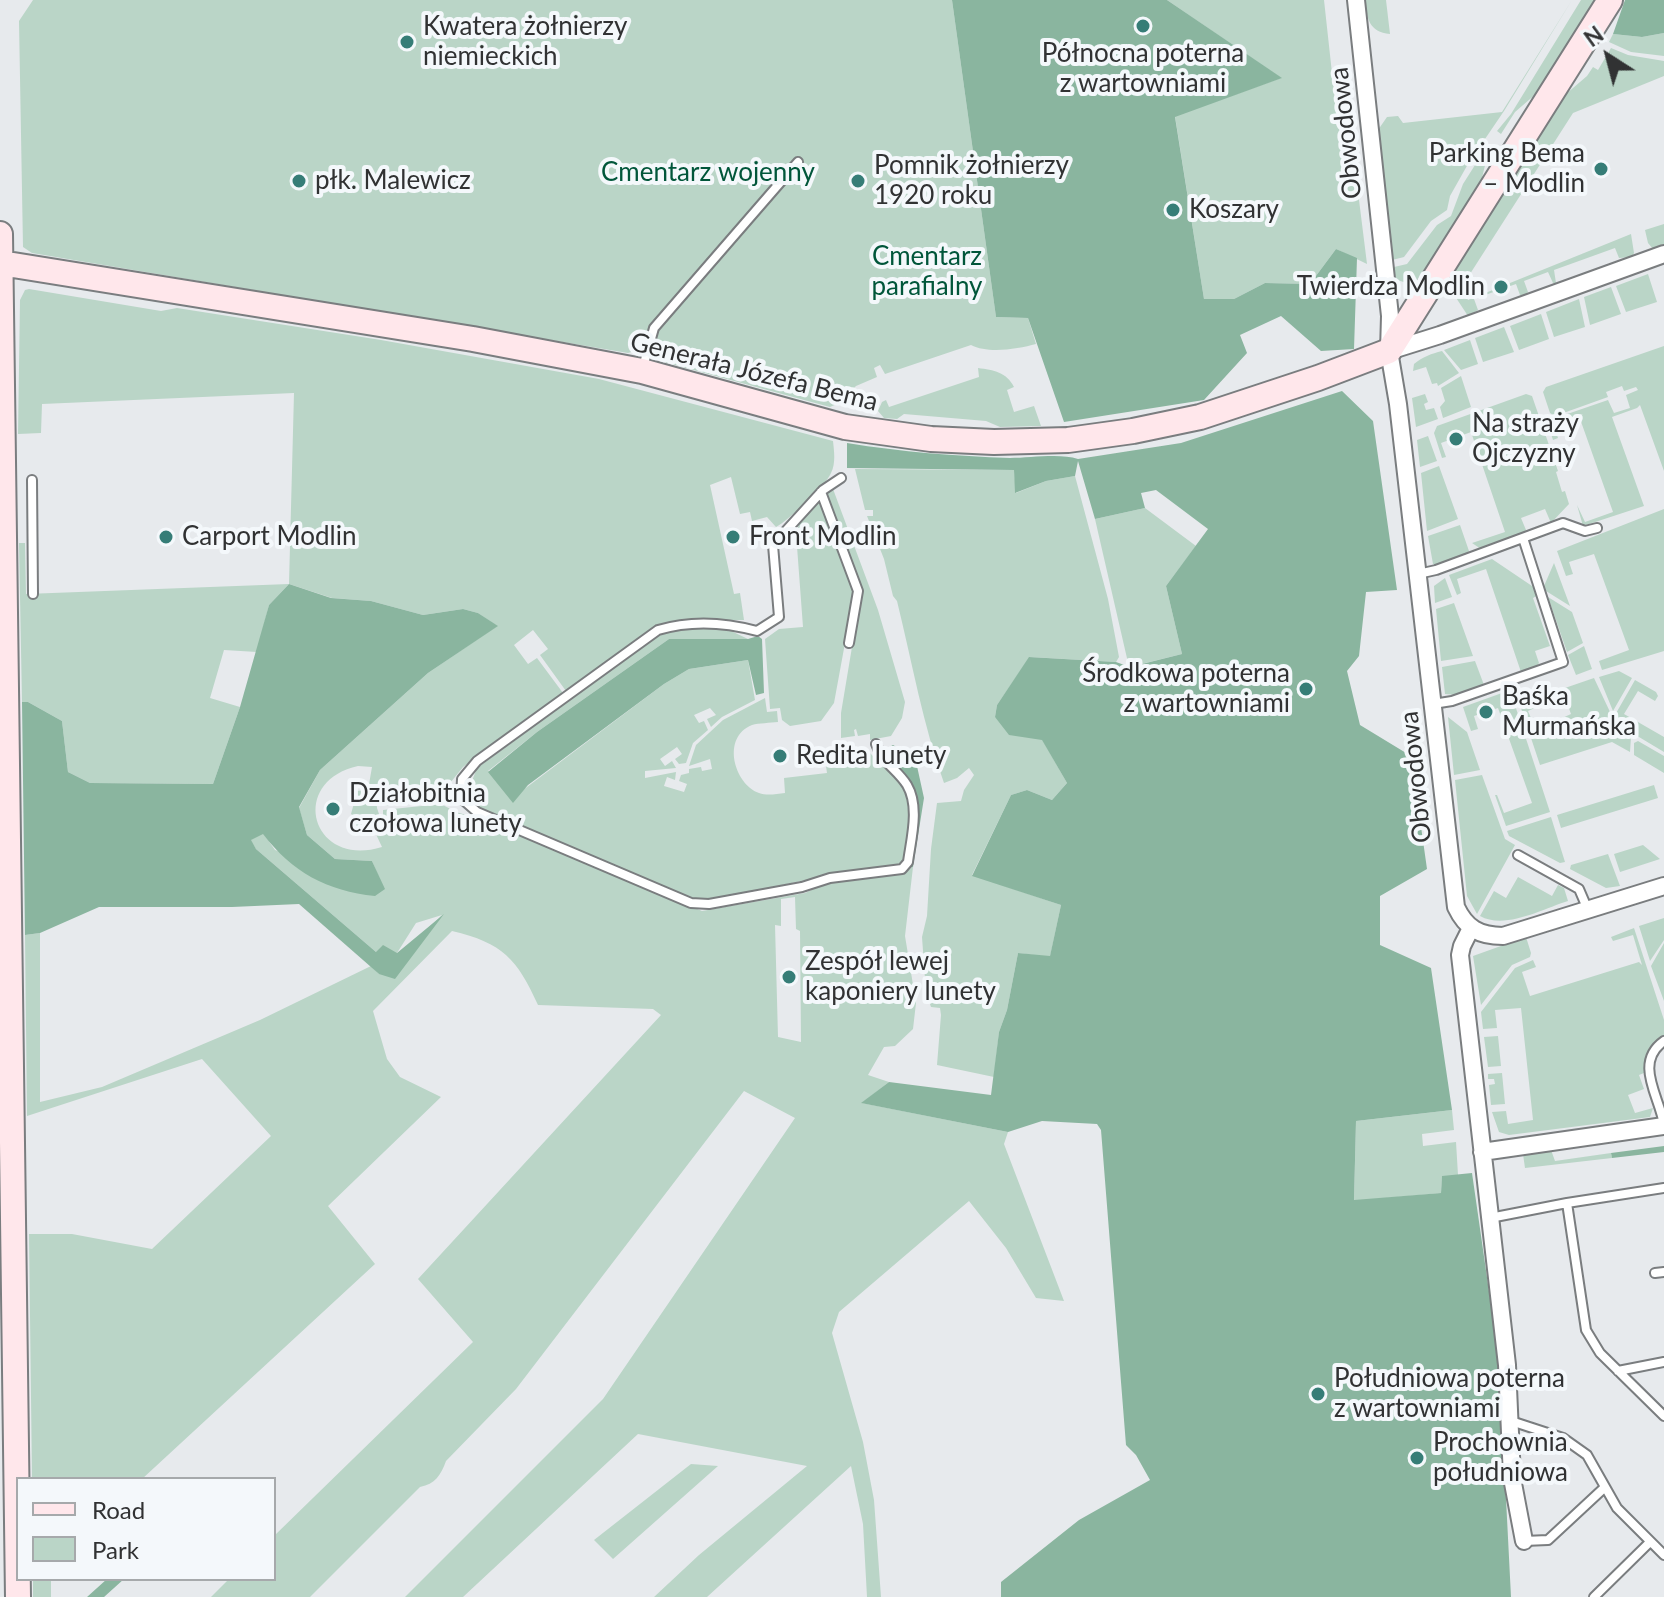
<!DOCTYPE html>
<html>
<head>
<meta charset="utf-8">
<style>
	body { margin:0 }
	#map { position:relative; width:1664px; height:1597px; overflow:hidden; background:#e7eaed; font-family:Lato,sans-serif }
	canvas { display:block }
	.legend { position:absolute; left:16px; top:1477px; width:260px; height:104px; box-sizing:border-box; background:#f4f8fb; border:2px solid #a6a9ab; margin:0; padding:10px 14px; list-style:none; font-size:24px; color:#313233 }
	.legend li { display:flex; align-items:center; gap:16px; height:40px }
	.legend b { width:40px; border:2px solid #a6a9ab }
	.north { position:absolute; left:1568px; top:16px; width:80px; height:80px; -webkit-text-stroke:6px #f4f8fb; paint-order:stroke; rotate:324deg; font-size:22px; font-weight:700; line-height:32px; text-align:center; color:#313233 }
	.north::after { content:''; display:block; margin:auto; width:28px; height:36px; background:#313233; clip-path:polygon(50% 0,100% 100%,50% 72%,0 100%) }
</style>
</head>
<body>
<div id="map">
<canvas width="1664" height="1597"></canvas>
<ul class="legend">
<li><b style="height:10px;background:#ffe7eb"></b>Road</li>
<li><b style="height:22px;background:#bad5c7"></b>Park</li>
</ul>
<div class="north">N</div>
</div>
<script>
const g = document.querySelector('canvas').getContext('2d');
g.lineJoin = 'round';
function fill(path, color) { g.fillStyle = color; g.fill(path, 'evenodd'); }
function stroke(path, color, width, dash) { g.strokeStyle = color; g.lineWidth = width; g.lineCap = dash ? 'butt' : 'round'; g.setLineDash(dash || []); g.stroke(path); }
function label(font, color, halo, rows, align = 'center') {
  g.font = font + ' Lato,sans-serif'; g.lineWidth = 8; g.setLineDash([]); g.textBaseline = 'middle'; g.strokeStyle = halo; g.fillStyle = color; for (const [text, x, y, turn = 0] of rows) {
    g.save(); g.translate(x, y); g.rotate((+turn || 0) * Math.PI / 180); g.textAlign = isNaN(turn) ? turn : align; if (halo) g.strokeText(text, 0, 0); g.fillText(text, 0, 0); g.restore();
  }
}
fill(new Path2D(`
	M33,0h919l44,317 32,1 8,26c-18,5 -48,10 -65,1l-86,29 -5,-9 -6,3 3,9 -21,9 -17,17 -9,4 -166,-45 -6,-6 3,-9 3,6 2,-8 -21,-8 -8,2 -1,6 4,-4 -2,9 -10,3 -596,-100 -9,-6 -4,-226z
	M1167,0h157l14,128 14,16 15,120 -31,-15 -26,35 -45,-1 -31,16h-30l-29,-183 106,-38z
	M1365,0h21l4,34c-21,-2 -23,-15 -25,-34z
	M1572,0l-68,111 -36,53 -18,32 -3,14 -16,11 -27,36 -12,3 -14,-130 9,-13 11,-1 5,7 99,-11z
	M1581,0h19l-51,81 -4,-2 -8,14 -22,19 -14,22 -4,-3 14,-17z
	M1664,33v23l-33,-4 -22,-10 4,-8 29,3z
	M1611,48l17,7 36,6v15l-91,37 -112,175 7,12 163,-66 3,19 -2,4 -13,1 -4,-10 -61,22 2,13h-3l-5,-11 -24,9 4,11 -3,3h-5l-4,-11 -42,15 4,11 -10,6 -21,-32 119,-190 21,-18 6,-9 5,3z
	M1482,154l5,3 -6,25 -60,95 3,3 -14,4 -16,-5v-12l13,-3 30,-39 14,-9 12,-32z
	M1664,224v22l-11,3 -5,-6 -3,-13z
	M1648,274l9,28 -31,10 -10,-26z
	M1611,287l10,27 -31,11 -6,-28z
	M29,289l132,22 16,-3 204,32 218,39 234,62c1,10 3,22 -2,32 -4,11 -43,48 -55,54l-9,-10 -15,4 -2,-9 -10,2 -9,-37 -21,8 24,109 6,-1 4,27h-64l-15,3 -99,68 -26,-36 8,-6 -15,-19 -19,15 14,19 9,-6 26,35 -100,74 -25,31 -55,8 5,-23 -7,-1 -5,14 1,12 8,24 3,-5 -5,-10v-7l58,-6 15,8 34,10 212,89 103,-18 19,-9 76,-11 13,-6 -8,69 11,67 -3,26 -18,17 -11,1 -16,28 21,7 -27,21 146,29 -4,12 60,157 -28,-3 -30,-50 -37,-47 -130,111 -7,21 31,109 11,58 7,97h-14l-4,-73 -12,-58 -144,131h-53l45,-42 108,-89 -169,-32 -175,163h-58l198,-198 192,-281 -51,-27 -228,298 -70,72c-5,14 -11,23 -26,26l-110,110h-99l18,-18h45v-43l199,-194 -55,-63 243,-264 -8,-6 -115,-4c-21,-46 -35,-62 -86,-74l-79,80 14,48 13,18 41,20 -113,109 47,58 -233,215h-110l-3,-245h43l80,15 119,-113 -69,-77 -175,57 -2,-181 15,-2v169l62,-15 158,-67 111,-54 8,8 63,-59 -26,8 -19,30 -21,-1 -120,-103 -6,-9 13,-7 12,17 109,39 -12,-28 -37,-2 -28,-24 -8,-27 21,-38 108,-97 69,-47 -19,-13 -15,-4 -40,6 -52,-14 -39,-3 -43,-14 -20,21 -12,47 -33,-2 -14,48 30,9 -27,77 -123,-1 -22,-11 -6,-51 -34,-19h-6l-3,-159h6l1,51 263,-10 5,-191 -252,11 -1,29 -23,1 2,-134 5,-10zM358,766l14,1 -4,23 -12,1 -8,5 6,7 -3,11 7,5 -5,5 1,5 19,-1 9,19c-70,22 -95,-65 -24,-81zM795,897l1,32 4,2 1,111 -23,-5 -3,-112 6,1v-27z
	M1579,299l6,28 -31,10 -8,-25z
	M1541,314l8,25 -30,11 -9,-24z
	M1504,327l10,25 -31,10 -8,-24z
	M1470,340l8,24 -17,6 -17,-20z
	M1664,346v125l-24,-66 -3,3 -25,9 32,89 -61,20 -6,-21 8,17 28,-10 -34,-96 4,-2 -30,9 5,15 -5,2 -6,-19 61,-21 6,13 16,-5 -4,-13 12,-5 -2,-3 -12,4 -2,-5 -16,6 2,5 -53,19 -5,-3 -7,-21 3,-5z
	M1442,351l17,22 -21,13 -1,-3 -5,1 -6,-17 -13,4 1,-7c10,-8 17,-10 28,-13z
	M978,368c16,2 28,4 36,19l-7,3 7,22 20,-6 7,20 -41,1 -14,-6 -82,-7 -7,5 -13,-1 -6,-7 4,-9 4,-2 3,7 90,-30z
	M1461,376l10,31 -28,11 -3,-11 5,-6 -4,-13z
	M1425,394l3,8 -4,2 2,6 8,-2 4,11 -22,8 -4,-29z
	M1526,394l6,2 26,75 -2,1 6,20 3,-1 4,13 -18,19 -6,-14 -24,9 5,12 -2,3 -43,16 -9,-6 33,-11 -34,-100 -30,11 5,14 -4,1 -8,-25 3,-7z
	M1428,436l9,25 -17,6 -3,-27z
	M1439,466l19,53 -31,12 -6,-58z
	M855,469l159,1 2,23 30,-12 29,-5 33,123 11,58 -3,5 -86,-5 -33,48 -2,12 47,22 25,44 -15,17 -25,-10 -16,5 -39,80 89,30 -11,52 -32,-4 -11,57 -8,22 -5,45 -57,-12 4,-50 -1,-7 -9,-1 -5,-14 -4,-56 5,-21 4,-67 6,-46 24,-2 3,-11 10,-15 -5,-7 -12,10 -13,5c-21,-58 -32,-121 -47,-182l-4,-5 -9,-37 -17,-43h6v-6h-8z
	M833,489l45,121 27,92 -3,16 -11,18 -21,4v-6l-12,2 -2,-7 -2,1 1,6 -14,2v-25l20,-120 -34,-94 1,-7z
	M820,498l34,89v7l-20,109 -13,18 -31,5 -8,-6 -2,-12 -10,1 -5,-70 14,-10 24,-2 -7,-94 4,-12z
	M1145,508l51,38 -30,40 16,68 -53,13 -34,-148z
	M1664,509v142l-62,19 -3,-9 30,-11 -35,-96 -25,8 4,12 -7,2 -9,-25z
	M1460,525l9,26 -2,3 -30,11 -4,-1 -5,-28z
	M1492,559l43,29 3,7 -5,3 17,48 -15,5 4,12 -2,3 -16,6 -35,-103 -29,10 4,14 -4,2 -8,-20z
	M1554,563l16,43 -24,-15 -2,-5z
	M1445,578l7,19 -17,6 -1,-17z
	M1548,597l24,15 11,31 -16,9z
	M1454,603l19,53 -32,5 -5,-52z
	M700,627l29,3 19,9h-79l-132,93 -49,39 35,19 141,-106 25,-15 59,-9 7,40 -33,17 -11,10 -4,-8 9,-4 -6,-7 -16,7 5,8 5,-2 4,9 -15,13 -7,20 -7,1 -4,-5 7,-5 -5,-7 -17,12 5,7 7,-5 4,7 -31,3v7l31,-6 -1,8 -8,-3 -3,9 20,6 3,-8 -8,-3 2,-6 8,-2v-4l12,-2 1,4 10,-2 -2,-10 -21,7 7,-21 27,-25 42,-22 2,14 10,-1 1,11c-8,1 -19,1 -26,3 -31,12 -18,59 7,68 8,3 17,1 26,0l-1,-15 43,-5 -2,-14 44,-7c11,12 29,22 37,36 10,19 5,58 -5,76l-100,17 -84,18 -26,-1 -208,-88 -13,-11v-13l7,-18 183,-134 21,-6z
	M1584,646l8,23 -16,6 -8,-20z
	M1475,661l9,24 -27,10 -12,-1 -3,-27z
	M1619,671l13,7 -19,33 -14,-34z
	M1594,678l25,53 12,6 -1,15 -18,-10 -72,23 -22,-66 6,2 10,-3 3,9 -9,4 8,19 35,-16 -9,-25z
	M1635,680l21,12 2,4 -3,5 -17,-10 -14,23 40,23v15l-40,-24 -9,-13z
	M1502,693l10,3 38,116 -44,14 -11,-31h2l7,18 28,-10 -34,-95 -24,8 4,13 -7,2 -8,-24z
	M1448,717l19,15 13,38 -26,5z
	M1638,741l26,15v17l-30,-18v-12z
	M1482,775l23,64 10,6 -38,69 -10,-18 -12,-116z
	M1654,785l4,13 -97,30 -4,-13z
	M1551,817l14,45 -5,1 -51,-27 -2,-5z
	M1643,845l17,14 -40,13 -6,-18z
	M1608,854l12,32 -14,2 -36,-19 1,-4z
	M1518,877l34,19 6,-11 6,3 4,13c-26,8 -63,29 -88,15l14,-25 12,7z
	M1664,918v22l-14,21 -11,-35z
	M1634,928l30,92v16c-16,7 -20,20 -20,37l-5,2 5,14 -16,6 7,18 18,-5 -3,9 -141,18 -10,-3 -7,-20 14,-1 2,13 25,-4 -12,-112 -26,2 2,18 -14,1 -2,-17 34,-44 18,-8 3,7 -14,5 8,24 109,-34 3,3 -9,-30 -20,6 -2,-4z
	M1526,937l5,16 -1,4 -18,8 -31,40 -8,-49z
	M1664,943v58l-13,-35z
	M1498,1036l3,30 -13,1 -4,-30z
	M1502,1073l3,31 -14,1 -2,-20 6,-1 -1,-5h-6v-5z
	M1452,1110l2,20 -32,4 1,12 33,-4 2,33 -16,2 -1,16 -87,8 2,-80z
	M1551,1150l4,11 56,-8 1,5 -87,10 -2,-14z
	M691,1464l27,2 -105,93 -19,-19z
	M33,1579h18v18h-18z`), '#bad5c7');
fill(new Path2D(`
	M952,0h215l115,78 -107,39 29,182h30l31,-16 45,1 26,-35 21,9 -3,91 -33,2 -40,-35 -41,19 7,18 -43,47 -140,22 -36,-104 -32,-1z
	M1625,0h39v33l-22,4 -29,-3z
	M1342,391l31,30 24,169 -31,2 -7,64 -12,15 13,54 51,31 16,113 -47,27v49l51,23 21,142 -96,11 -2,79 87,-7 1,-17 30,-3 27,188 12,236h-510v-15l78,-62 71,-40 -14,-25 -10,-10 -25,-315 -4,-6 -55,-3 -34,11 -147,-29 28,-21 102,13 8,-63 8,-22 11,-57 32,3 11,-51 -89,-29 39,-81 16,-5 25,10 15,-17 -25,-43 -33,-5 -14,-18 2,-12 32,-48 87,5 14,5 52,-13 -16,-68 42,-57 -52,-39 -15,3 4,15 -50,11 -17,-58 -3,15 -29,5 -31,12 -1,-23 -167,-2v-25c55,9 108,13 163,15 20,0 50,-5 68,1l103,-16z
	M289,584l42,14 40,3 52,14 40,-6 15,4 20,13 -70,47 -108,97 -21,37 8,28 28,24 37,2 13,28 -10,7c-48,-5 -83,-24 -112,-62l-12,6 5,9 120,103 7,-7 14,8 47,-39 -49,65 -16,-5 -80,-70 -67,3h-133l-59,26 -15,2 -3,-233h6l34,19 6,51 22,11 123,1 27,-77 29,-102z
	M758,636l4,3 2,54 -8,2 -8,-35 -59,9 -25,15 -136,101 -15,18 -25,-31 49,-40 132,-93h79z
	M893,745l22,12 9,41 -11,69 -4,1c6,-17 11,-66 3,-83 -7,-14 -22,-20 -28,-35z
	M1664,1146v6l-52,6 -1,-5z
	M107,1579h17l-20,18h-17z`), '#8ab59f');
const lane = new Path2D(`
	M643,367l11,-39 144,-166
	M841,478l-18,12 -50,55 6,72 -22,14c-33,-9 -66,-11 -99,-1l-181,131 -15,18 -1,19 16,14 214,91 18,1 93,-17 28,-9 72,-9 6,-7c3,-23 12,-55 -1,-77 -10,-16 -25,-22 -31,-41
	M32,480l1,114
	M821,492l37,99 -9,52
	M1418,574l18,-4 127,-47 22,8 12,-3
	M1433,704l19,-3 111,-39 -40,-124
	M1518,855l61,34 9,21
	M1664,1125c-4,-28 -31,-62 0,-84
	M1567,1203l97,-15
	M1490,1218l77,-15 19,127 14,23 64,63
	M1655,1273l9,-1
	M1618,1371l46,-9
	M1511,1421l52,17 24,17 30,53 47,47
	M1524,1541l24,-1 56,-52
	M1594,1597l56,-55`);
const street = new Path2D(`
	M1356,0l34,316 -1,35 9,53 58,503c10,21 23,29 47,29l161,-50
	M1389,351l51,-16 224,-81
	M1471,928l-9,18 -2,9 47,410 5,113 12,63
	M1482,1152l182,-26`);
const secondary = new Path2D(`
	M0,234l18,1363
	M1,263l472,76 169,32 203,56 86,12 63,3 74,-2 65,-9 67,-14 118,-39 71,-27 221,-351`);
stroke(lane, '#7a7d7f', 12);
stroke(street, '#7a7d7f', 20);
stroke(secondary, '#7a7d7f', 28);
stroke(lane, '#fff', 8);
stroke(street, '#fff', 16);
stroke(secondary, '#ffe7eb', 24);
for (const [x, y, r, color] of [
	[1143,26,8,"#367d77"],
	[407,42,8,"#367d77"],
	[1601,169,8,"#367d77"],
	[299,181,8,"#367d77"],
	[858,181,8,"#367d77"],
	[1173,210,8,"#367d77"],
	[1501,287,8,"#367d77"],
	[1456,439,8,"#367d77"],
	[166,537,8,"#367d77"],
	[733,537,8,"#367d77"],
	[1306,689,8,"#367d77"],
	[1486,712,8,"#367d77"],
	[780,756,8,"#367d77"],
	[333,809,8,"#367d77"],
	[789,977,8,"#367d77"],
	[1318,1394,8,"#367d77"],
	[1417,1458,8,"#367d77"]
]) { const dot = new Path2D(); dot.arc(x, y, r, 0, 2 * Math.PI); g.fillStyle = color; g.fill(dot); stroke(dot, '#f4f8fb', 3); }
label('26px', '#313233', '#f4f8fb', [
	["Kwatera żołnierzy",423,27],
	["niemieckich",423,57],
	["Północna poterna",1143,54,"center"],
	["z wartowniami",1143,84,"center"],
	["Parking Bema",1585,154,"right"],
	["– Modlin",1585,184,"right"],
	["Pomnik żołnierzy",874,166],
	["1920 roku",874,196],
	["płk. Malewicz",315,181],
	["Koszary",1189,210],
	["Twierdza Modlin",1485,287,"right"],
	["Na straży",1472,424],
	["Ojczyzny",1472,454],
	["Carport Modlin",182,537],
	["Front Modlin",749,537],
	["Środkowa poterna",1290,674,"right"],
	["z wartowniami",1290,704,"right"],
	["Baśka",1502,697],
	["Murmańska",1502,727],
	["Redita lunety",796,756],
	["Działobitnia",349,794],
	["czołowa lunety",349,824],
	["Zespół lewej",805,962],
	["kaponiery lunety",805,992],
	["Południowa poterna",1334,1379],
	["z wartowniami",1334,1409],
	["Prochownia",1433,1443],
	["południowa",1433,1473]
], 'left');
label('26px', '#313233', '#f4f8fb', [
	["Obwodowa",1346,133,-96],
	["Generała Józefa Bema",754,372,14],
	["Obwodowa",1416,777,-96]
]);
label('26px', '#01563a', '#f4f8fb', [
	["Cmentarz wojenny",708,173],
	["Cmentarz",927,257],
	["parafialny",927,287]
]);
</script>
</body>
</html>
